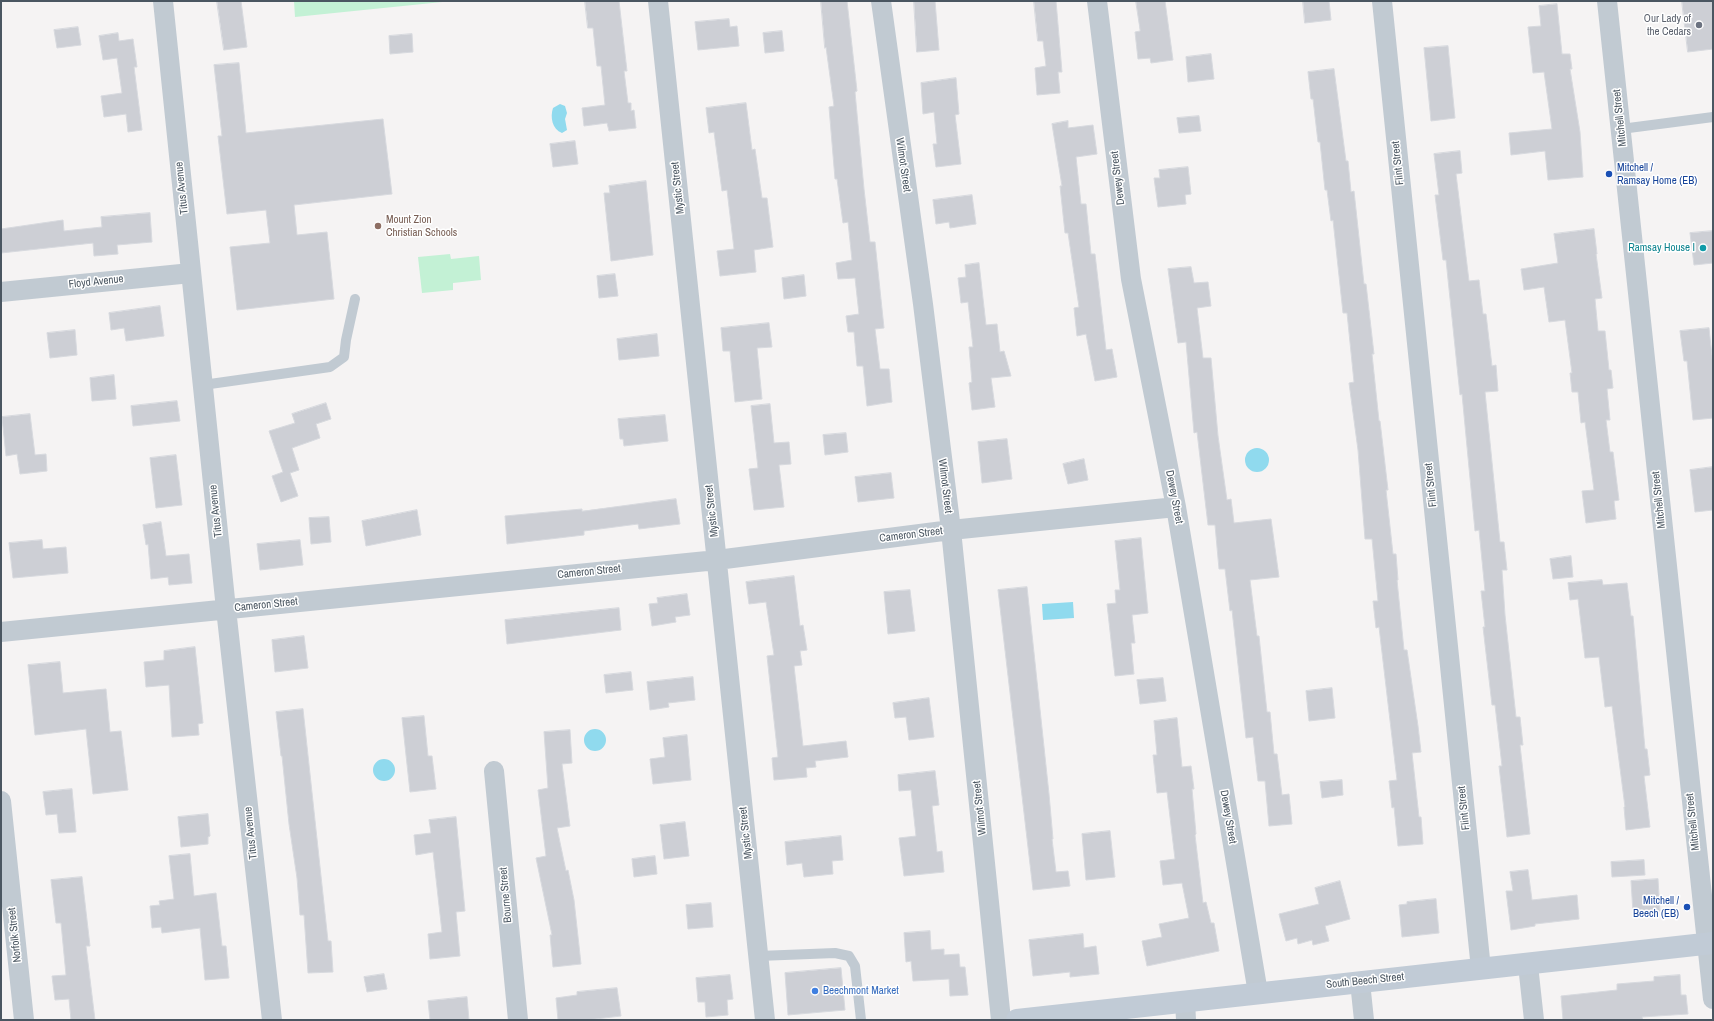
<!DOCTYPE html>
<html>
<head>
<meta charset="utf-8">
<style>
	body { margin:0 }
	#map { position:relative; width:1714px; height:1021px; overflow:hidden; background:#f5f3f3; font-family:"Archivo Narrow",sans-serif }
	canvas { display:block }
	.frame { position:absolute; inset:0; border:2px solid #4a5661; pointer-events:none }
</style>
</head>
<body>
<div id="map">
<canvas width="1714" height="1021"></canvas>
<div class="frame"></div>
</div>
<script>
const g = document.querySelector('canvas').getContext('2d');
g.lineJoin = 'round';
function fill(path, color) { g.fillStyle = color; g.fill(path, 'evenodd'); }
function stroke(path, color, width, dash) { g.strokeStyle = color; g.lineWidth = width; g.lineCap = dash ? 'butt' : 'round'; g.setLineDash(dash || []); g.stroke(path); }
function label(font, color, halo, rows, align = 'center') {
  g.font = font + ' "Archivo Narrow",sans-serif'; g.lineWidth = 3; g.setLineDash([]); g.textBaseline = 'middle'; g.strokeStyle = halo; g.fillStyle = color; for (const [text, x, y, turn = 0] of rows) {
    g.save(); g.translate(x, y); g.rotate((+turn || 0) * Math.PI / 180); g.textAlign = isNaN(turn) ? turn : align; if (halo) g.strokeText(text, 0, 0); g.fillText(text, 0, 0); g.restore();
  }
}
fill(new Path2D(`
	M294,1h158l-157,16z
	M450,254l1,5 28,-3 2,24 -28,3v7l-31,3 -4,-36z`), '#c3f1d5');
fill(new Path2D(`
	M560,104l5,2 2,7 -2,6 2,11 -5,3c-10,-4 -12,-16 -9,-25z
	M1245 460a12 12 0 1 1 24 0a12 12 0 1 1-24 0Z
	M1073,602l1,16 -31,2 -1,-16z
	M584 740a11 11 0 1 1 22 0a11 11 0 1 1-22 0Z
	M373 770a11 11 0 1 1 22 0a11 11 0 1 1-22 0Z`), '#90daee');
const building = new Path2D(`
	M217,1h24l6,46 -23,3z
	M585,1h34l8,70h-3l4,32h3v8l3,-1 2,18 -27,3 -2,-8 -23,3 -2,-18 23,-3 -4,-39h-4l-4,-38h-5z
	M821,1h26l10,90 -2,1 9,97 6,53h5l9,86 -9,1 5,40h9l3,33 -25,4 -4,-40h-6l-3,-34h-6l-2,-16 13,-2 -4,-36 -17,1 -2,-16 16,-3 -4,-38 -5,1 -6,-44h-2l-6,-72 5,-1 -8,-59 -1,1z
	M914,1h21l4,49 -22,2z
	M1034,1h22l6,71h-4l2,21 -23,2 -2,-27 11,-2 -3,-25h-5z
	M1136,1h29l8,59 -22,3 -1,-5 -12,1 -3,-27 5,-1z
	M1303,1h26l2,19 -26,3z
	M1682,1h31v48l-25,3z
	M1557,4l5,50h8l2,15h-2l10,63 3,45 -35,3 -3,-29 -34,4 -2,-22 43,-4 -8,-57 -11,1 -5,-46 13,-1 -2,-20z
	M729,19l1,8 7,-1 2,20 -41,4 -3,-28z
	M78,27l3,18 -24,3 -3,-18z
	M782,31l2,20 -19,2 -2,-20z
	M118,33l1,8 14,-2 4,28h-3l8,63 -14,2 -2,-18 -22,3 -3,-21 21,-3 -5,-35 -14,2 -4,-24z
	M412,34l1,18 -23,2 -1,-18z
	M1448,46l7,72 -24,3 -7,-73z
	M1211,54l3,25 -26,3 -2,-25z
	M239,63l7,70 137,-14 9,75 -98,11 3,30 30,-3 7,67 -97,11 -7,-63 40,-4 -4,-33 -39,4 -9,-78h4l-8,-71z
	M1334,69l12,92h2l3,31 3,-1 10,93h2l8,70h-2l7,67h1l8,69h-2l7,64h3l2,26h-1l7,70h3l11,76 3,26 -9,1 7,64h2l2,27 -25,2 -4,-39 -2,1 -3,-27 8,-1 -18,-153 -3,1 -3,-27h5l-6,-62h-7l-7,-89 -9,-67 5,-1 -7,-69h-4l-10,-93 -2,1 -4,-31h-2l-5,-48h-2l-5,-43h-2l-3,-27z
	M956,78l3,36 -4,1 6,49 -25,3 -3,-23h4l-3,-32 -11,2 -2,-31z
	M746,103l6,47 3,-1 7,49h5l6,49 -19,3 2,22 -36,4 -3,-25 17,-2 -7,-59 -5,1 -8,-59 -5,1 -3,-25z
	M1199,116l2,15 -22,2 -2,-15z
	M1068,121v7l25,-3 4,29 -21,3 5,47h5l5,50h4l11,96 6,-1 5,28 -22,4 -9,-47 -9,2 -3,-28 5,-1 -11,-74h-3l-5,-47h2l-10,-62z
	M575,141l3,23 -25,3 -3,-23z
	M1460,151l2,22 -6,1 13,107 10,-1 4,34h3l6,52 4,-1 2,26 -13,1 15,150h4l3,28h-5l3,45 11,102h4l3,28h-3l10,89 -23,3 -8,-71h3l-7,-61h-3l-9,-78h2l-4,-36h4l-6,-61 -4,1 -13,-137 -2,1 -14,-135h-3l-8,-65h4l-5,-41z
	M1188,167l3,27 -6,1 1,9 -28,3 -4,-29h6l-1,-8z
	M646,181l7,74 -42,6 -7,-68h6l-1,-7z
	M972,195l4,29 -26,4 -1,-6 -13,2 -3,-24z
	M150,213l2,29 -35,3 1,9 -24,2 -1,-13 -92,10v-24l62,-9 1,11 38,-4 -1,-10z
	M1594,229l3,25h-1l6,44 -7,1 3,32h7l4,39h2l2,18 -6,1 3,31h-4l4,32h3l6,48 -5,1 2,18 -30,4 -4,-32 12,-1 -9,-68 -4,1 -3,-31h-6l-2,-19h2l-7,-53 -16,2 -5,-35 -20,3 -3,-21 37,-6 -4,-29z
	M1713,231v32l-19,2 -4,-32z
	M979,263l7,62 11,-1 3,28 4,-1 7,25 -20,2 4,29 -23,3 -3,-27 3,-1 -3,-35h4l-5,-45 -7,1 -3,-25 8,-1 -1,-12z
	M1191,267l3,16 14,-1 3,24 -14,2 6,50h8l7,78 9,64 4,-1 3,24 37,-4 8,58 -29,3 7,56h2l8,76h3l4,42h3l5,41 7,-1 3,30 -23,2 -4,-45h-7l-5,-44 -7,1 -14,-128 -2,1 -5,-42h-6l-4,-44h-7l-11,-93 -3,1 -8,-91 -8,1 -10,-74z
	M615,274l3,22 -19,2 -2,-22z
	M804,275l2,21 -22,3 -2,-21z
	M160,306l4,30 -38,5 -2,-13 -13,2 -2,-17z
	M769,323l3,24 -15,1 5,51 -27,3 -5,-51h-7l-2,-23z
	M1709,328l4,37v53l-20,2 -6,-59h-3l-4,-30z
	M75,330l2,25 -27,3 -3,-25z
	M657,334l2,22 -40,4 -2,-21z
	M114,375l2,24 -24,2 -2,-23z
	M177,401l3,20 -47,5 -2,-20z
	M326,403l5,16 -15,5 4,14 -28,10 7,22 -9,3 8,23 -17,6 -9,-26 11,-4 -14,-41 26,-8 -3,-9z
	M770,404l4,39 15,-1 2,22 -12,1 5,42 -30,3 -5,-41 9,-1 -7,-62z
	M30,414l5,41 11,-1 1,17 -27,3 -3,-20 -11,2 -4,-39z
	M665,415l3,26 -44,5 -1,-7h-3l-2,-20z
	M846,433l2,19 -23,3 -2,-20z
	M1007,439l5,40 -30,4 -4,-41z
	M176,455l6,50 -26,3 -6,-50z
	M1084,459l4,21 -20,4 -5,-20z
	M1713,467v43l-18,2 -5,-42z
	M891,473l3,25 -36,4 -3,-25z
	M676,499l4,25 -41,5 -1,-5 -54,7v4l-77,9 -2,-28 77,-7v2z
	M417,510l4,25 -55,11 -4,-25z
	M329,517l2,25 -20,2 -2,-26z
	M161,522l5,34 23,-2 3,29 -23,2 -1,-8 -17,2 -3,-35 -2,1 -3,-20z
	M1141,538l7,75 -16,2 3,28h-4l3,31 -19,2 -8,-72 9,-1 -1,-13h5l-5,-49z
	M42,540l1,9 23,-2 2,26 -55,5 -4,-35z
	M300,540l3,25 -43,5 -3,-26z
	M1571,556l2,21 -20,2 -3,-20z
	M794,576l6,50 3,-1 4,25 -7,1 2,14 -8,1 9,80 43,-5 2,16 -33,4 1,6 -10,1 1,9 -33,3 -2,-22 6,-1 -11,-101 7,-1 -8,-53 -17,2 -3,-22z
	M1602,580l1,5 24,-2 4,33h2l12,133h2l3,26 -6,1 6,51 -24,3 -2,-23h1l-13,-101 -7,1 -6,-50 -14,1 -7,-59 -8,1 -2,-17z
	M1027,587l22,207 4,45h-1l4,33 12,-1 2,15 -37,4 -35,-300z
	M910,590l5,41 -27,3 -4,-42z
	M687,594l3,21 -15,2 1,5 -24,4 -3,-22 9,-1 -1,-5z
	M619,608l2,22 -114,14 -2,-24z
	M304,636l4,32 -33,4 -3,-32z
	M195,647l8,76 -5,1 1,11 -27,2 -3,-52 -23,2 -2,-25 20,-2v-9z
	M60,662l3,31 43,-4 4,43 11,-1 7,59 -35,4 -7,-65 -51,6 -7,-70z
	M631,672l2,18 -27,3 -2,-18z
	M693,677l2,23 -27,3 1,4 -19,3 -3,-28z
	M1163,678l3,23 -26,3 -3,-24z
	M1332,688l3,30 -26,3 -3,-30z
	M929,698l5,39 -25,3 -3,-23 -11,1 -2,-15z
	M303,709l25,232h3l2,31 -25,1 -4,-58h-4l-3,-37 -8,-54 -7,-68h-1l-5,-44z
	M424,716l4,40h4l4,33 -26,3 -8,-74z
	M1177,718l5,49 9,-1 3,23h-2l4,45 -1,1 8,68 3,-1 5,21h3l5,28 -72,15 -5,-25 20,-4 -3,-13 30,-6 -7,-35 -19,2 -3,-24 15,-2 -8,-67 -10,1 -4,-38h4l-3,-34z
	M570,730l2,33 -10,1 8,62 -13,2 9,43 2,-1 6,30 7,64 -28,3 -3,-32h2l-16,-77 10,-2 -8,-66 10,-2 -4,-56z
	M687,735l4,45 -38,4 -3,-25 15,-2 -2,-19z
	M935,771l4,34 -7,1 5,46 5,-1 2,21 -40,4 -5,-38 17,-2 -5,-46 -12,1 -1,-16z
	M1342,780l1,15 -21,3 -2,-16z
	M72,789l4,43 -17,1 -2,-19 -11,1 -3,-23z
	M208,814l2,22 -2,1v7l-27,3 -3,-30z
	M456,817l9,94 -9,1 4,44 -30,3 -2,-25 14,-2 -9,-80 -17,3 -2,-20 17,-2 -2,-13z
	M685,822l4,34 -25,3 -4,-34z
	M1110,831l5,46 -29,3 -4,-46z
	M841,836l2,24 -11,1 1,13 -29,3 -2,-14 -15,2 -2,-23z
	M190,854l4,42 22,-3 6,53h4l3,32 -24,2 -5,-52 -38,5 -1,-6 -9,1 -2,-22 10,-1 -1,-4 15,-2 -5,-43z
	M655,856l2,18 -23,3 -2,-18z
	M1644,860l1,15 -33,2 -1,-15z
	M1528,870l4,30 45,-5 2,24 -44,5v2l-24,4 -5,-39h7l-3,-19z
	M82,877l8,69h-4l9,74h-24l-2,-21 -14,1 -3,-24 14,-1 -5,-52h-5l-5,-43z
	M1658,879l2,32 -27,2 -2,-32z
	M1340,881l10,38 -25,7 4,15 -16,4 -1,-5 -14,4 -1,-6 -11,3 -7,-27 40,-10 -4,-16z
	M1436,899l3,34 -37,4 -3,-32 8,-1v-2z
	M711,903l2,24 -25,2 -2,-24z
	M930,931l1,19 13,-1v6l15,-1 1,13h5l3,28 -18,1 -1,-17 -36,2 -2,-20 -5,1 -2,-29z
	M1083,934l1,14 12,-2 3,28 -29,3v-5l-37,4 -4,-36z
	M841,968l4,42 -57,5 -3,-42z
	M384,974l3,15 -20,3 -3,-15z
	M730,975l3,24 -6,1 1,15 -22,2 -1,-15h-7l-2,-24z
	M1680,975l1,20h5l2,19 -46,3 1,3h-80l-2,-24 56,-6v-6l37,-3v-4z
	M617,988l4,28 -34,4h-29l-2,-22 21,-3v-3z
	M467,997l2,23h-39l-2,-19z`);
fill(building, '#cdcfd5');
stroke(building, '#d7d9de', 1);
stroke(new Path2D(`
	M1621,129l92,-12
	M203,385l127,-18 14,-10 2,-17 9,-41
	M759,956l76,-3 14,3 6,10 6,54`), '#c1cad2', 10);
stroke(new Path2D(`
	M163,1l63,608 46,411
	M658,1l107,1019
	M881,1l42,303 28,226 50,490
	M1097,1l34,278 45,228 82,486
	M1382,1l99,968
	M1607,1l106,998
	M1,292l190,-19
	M1,632l716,-72 234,-30 225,-23
	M494,771l24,249
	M1,801l23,219
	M1528,965l6,55
	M1360,982l4,38
	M1185,1001l1,19`), '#c1cad2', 20);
stroke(new Path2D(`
	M1017,1020c232,-26 464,-50 696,-77`), '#c1cbd6', 22);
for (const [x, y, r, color] of [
	[1699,25,4,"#6b7280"],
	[1609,174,4,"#1a4fb4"],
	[378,226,4,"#8d6e63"],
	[1703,248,4,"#0f9aa8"],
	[1687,907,4,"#1a4fb4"],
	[815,991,4,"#3f7fe0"]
]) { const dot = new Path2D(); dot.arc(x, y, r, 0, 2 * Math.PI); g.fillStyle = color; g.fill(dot); stroke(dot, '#fff', 1.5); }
label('11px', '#5b616d', '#fff', [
	["Our Lady of",1691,19],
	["the Cedars",1691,32]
], 'right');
label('11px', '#4a5661', '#fff', [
	["Mitchell Street",1620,118,-96],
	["Flint Street",1398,163,-96],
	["Wilmot Street",903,165,82],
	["Dewey Street",1118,178,-97],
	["Titus Avenue",182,188,-96],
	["Mystic Street",678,188,-96],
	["Floyd Avenue",96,282,-6],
	["Flint Street",1431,485,-96],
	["Wilmot Street",945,486,83],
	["Dewey Street",1174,497,79],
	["Mitchell Street",1659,500,-96],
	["Titus Avenue",216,511,-96],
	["Mystic Street",712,511,-96],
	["Cameron Street",911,535,-7],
	["Cameron Street",589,572,-6],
	["Cameron Street",266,605,-6],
	["Wilmot Street",980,808,-96],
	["Flint Street",1464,808,-96],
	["Dewey Street",1228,817,80],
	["Mitchell Street",1693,822,-96],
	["Titus Avenue",251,833,-96],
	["Mystic Street",746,833,-96],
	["Bourne Street",506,895,-95],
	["Norfolk Street",15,935,-96],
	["South Beech Street",1365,981,-6]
]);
label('11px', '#164399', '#fff', [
	["Mitchell /",1617,168],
	["Ramsay Home (EB)",1617,181],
	["Mitchell /",1679,901,"right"],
	["Beech (EB)",1679,914,"right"]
], 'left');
label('11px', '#785e54', '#fff', [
	["Mount Zion",386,220],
	["Christian Schools",386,233]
], 'left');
label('11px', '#0d838f', '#fff', [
	["Ramsay House I",1695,248]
], 'right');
label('11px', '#366cbe', '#fff', [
	["Beechmont Market",823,991]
], 'left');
</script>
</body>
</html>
